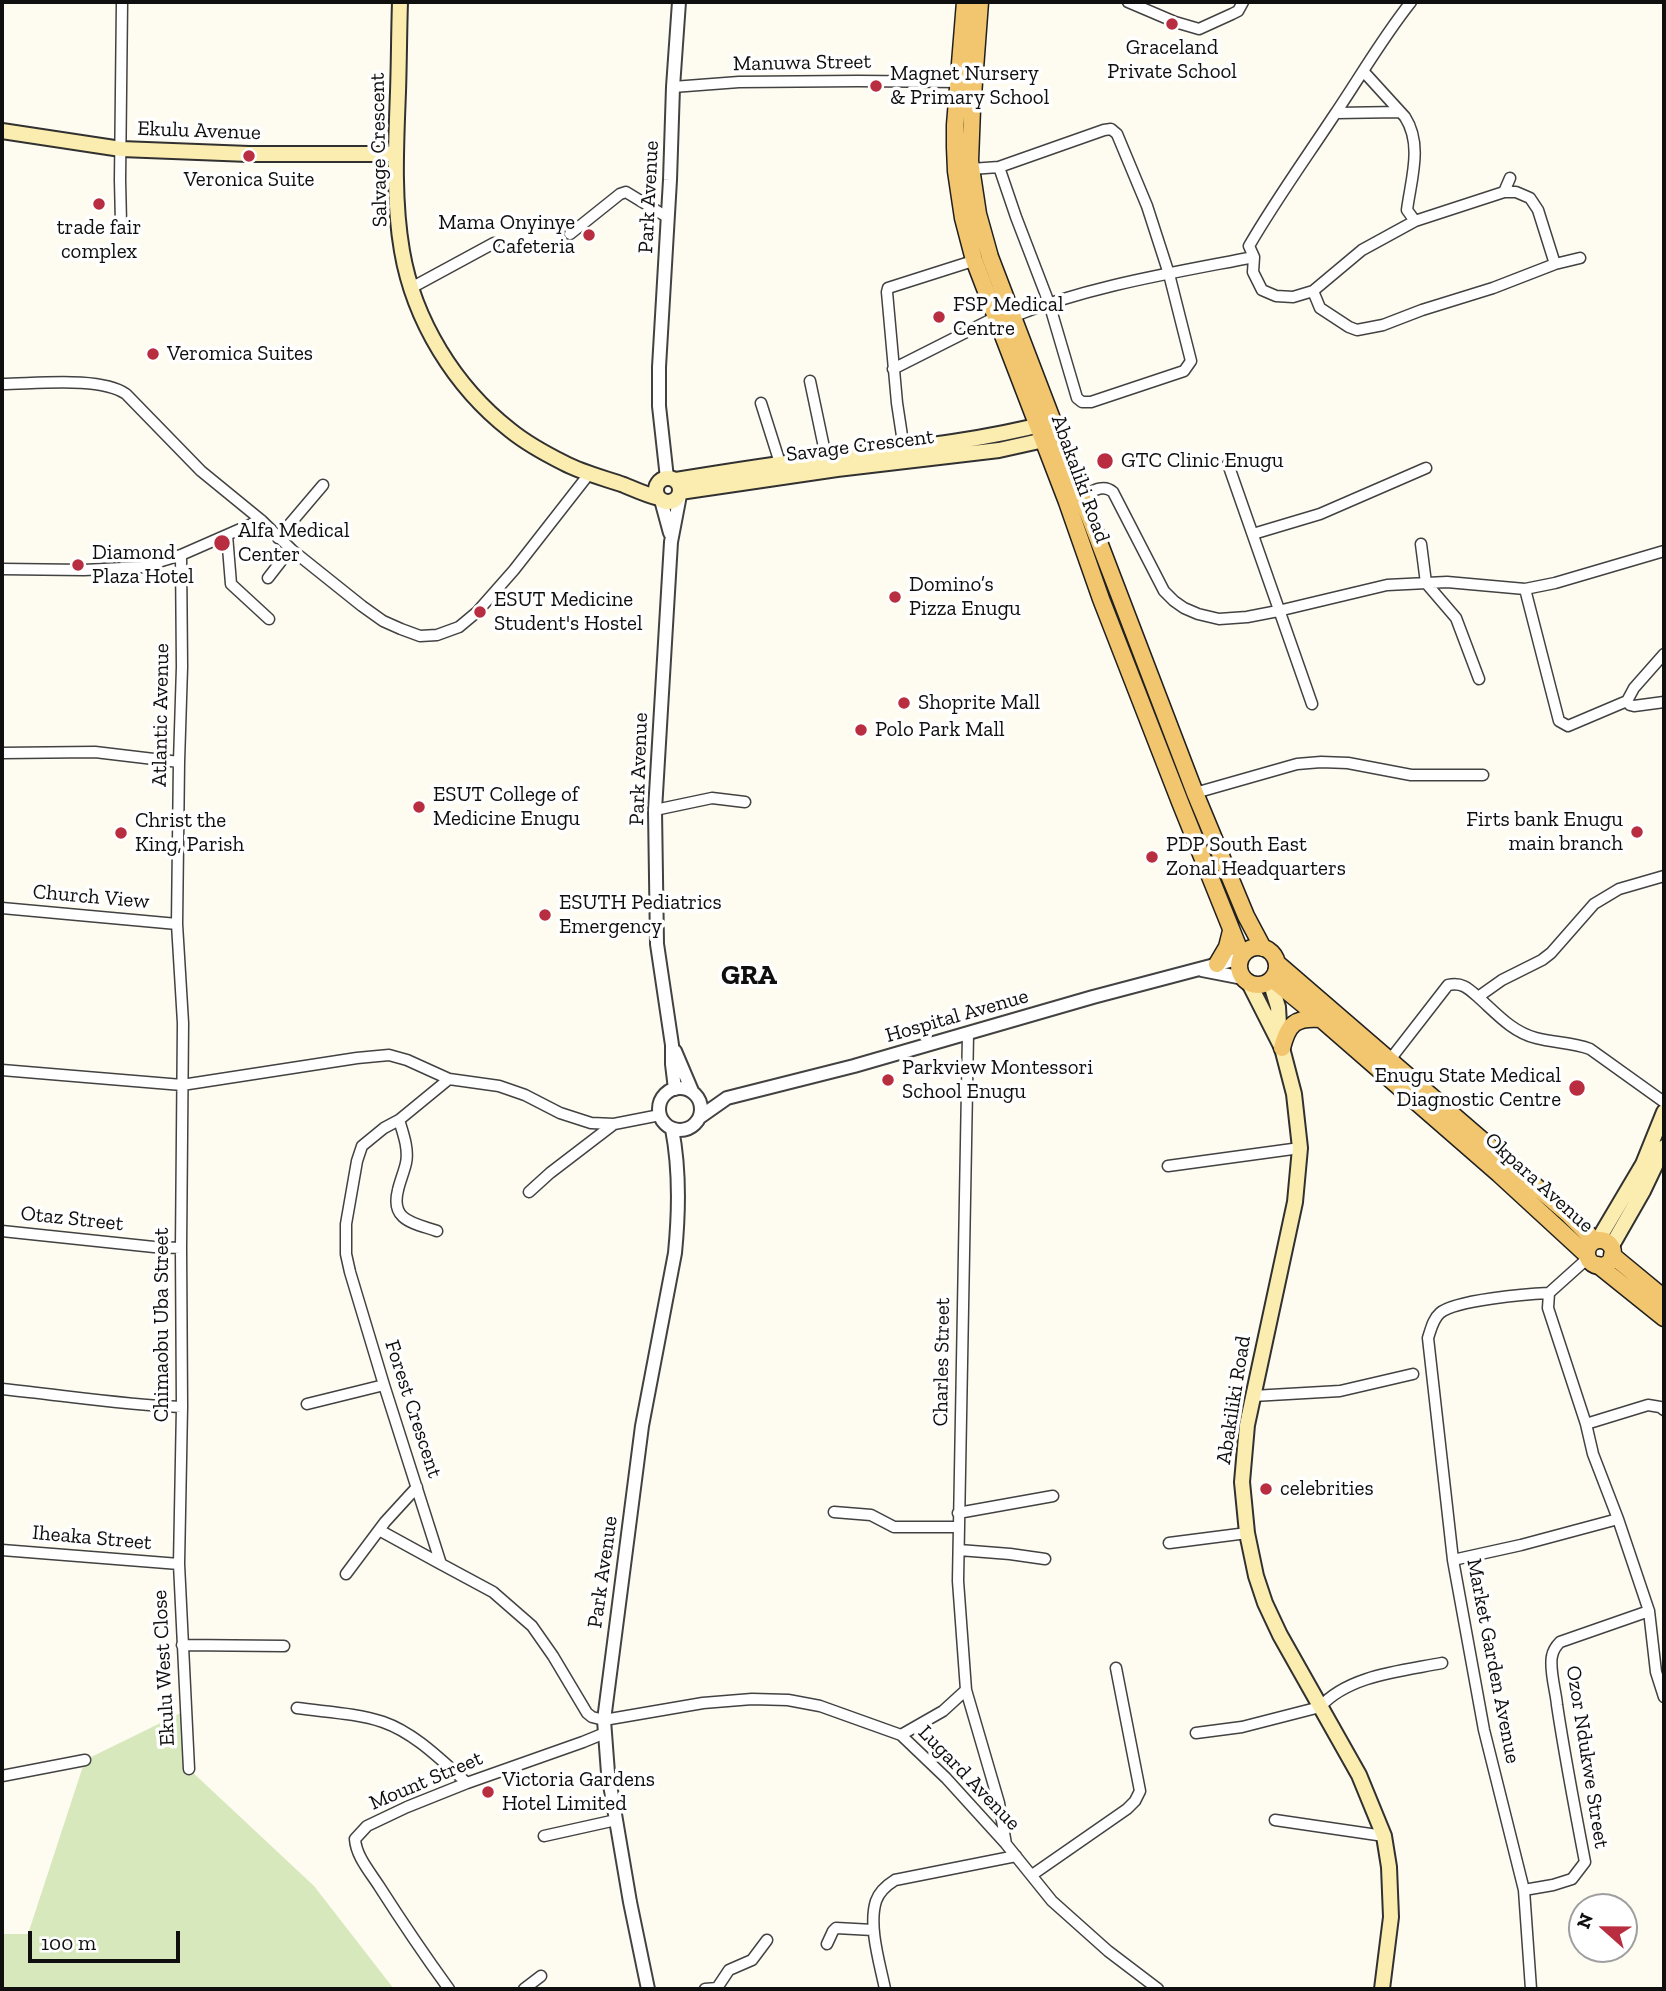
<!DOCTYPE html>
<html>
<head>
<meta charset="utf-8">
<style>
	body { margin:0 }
	#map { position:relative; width:1666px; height:1991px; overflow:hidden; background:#fefbf1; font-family:"Zilla Slab",serif }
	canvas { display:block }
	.frame { position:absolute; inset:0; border:4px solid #0f0f0f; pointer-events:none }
	.north { position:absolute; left:1568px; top:1893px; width:70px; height:70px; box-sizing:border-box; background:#fff; border:2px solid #9f9f9f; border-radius:50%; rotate:291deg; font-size:19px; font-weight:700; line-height:28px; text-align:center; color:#0f0f0f }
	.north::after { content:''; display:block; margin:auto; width:24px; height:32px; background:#b92d40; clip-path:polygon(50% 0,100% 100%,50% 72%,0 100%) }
	.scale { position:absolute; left:28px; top:1931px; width:152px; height:32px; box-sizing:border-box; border:4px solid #0f0f0f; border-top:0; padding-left:9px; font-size:21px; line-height:24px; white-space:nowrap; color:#0f0f0f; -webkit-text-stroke:5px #fff; paint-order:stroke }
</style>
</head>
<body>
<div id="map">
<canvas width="1666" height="1991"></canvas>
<div class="frame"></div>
<div class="north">N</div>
<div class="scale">100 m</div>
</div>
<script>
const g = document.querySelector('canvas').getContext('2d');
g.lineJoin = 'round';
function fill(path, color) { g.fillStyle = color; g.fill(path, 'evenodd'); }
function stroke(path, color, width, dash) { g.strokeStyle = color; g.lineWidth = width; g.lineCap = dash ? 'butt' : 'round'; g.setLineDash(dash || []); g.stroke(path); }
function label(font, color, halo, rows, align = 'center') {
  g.font = font + ' "Zilla Slab",serif'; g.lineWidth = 7; g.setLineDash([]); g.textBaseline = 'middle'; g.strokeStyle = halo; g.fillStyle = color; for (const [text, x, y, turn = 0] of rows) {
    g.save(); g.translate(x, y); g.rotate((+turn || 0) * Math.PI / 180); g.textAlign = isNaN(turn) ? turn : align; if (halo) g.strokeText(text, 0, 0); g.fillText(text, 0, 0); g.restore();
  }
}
fill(new Path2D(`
	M185,1711l4,58 125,117 80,103h-392v-55h26l57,-174z`), '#d7e8bc');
const minor = new Path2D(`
	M1128,2l47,20 24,7 33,-15 6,-3 5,-9
	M1411,2c-28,35 -51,75 -76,112 -29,44 -60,87 -86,132l5,11 -1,15 9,18 14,6 17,1 20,-6 49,-41 53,-29 89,-29h12l14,6 8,12 17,54
	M1364,72l41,45c18,28 6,62 2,93l8,11
	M673,87l66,-5 119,-1 104,1
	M1336,113l64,-1
	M971,169l28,-2 105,-37 7,-1 6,5 30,72 22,68 22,87 -7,10 -93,31h-9l-5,-4 -28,-95 -33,-86 -17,-50
	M1504,192l6,-14
	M121,223l-1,-43 2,-178
	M570,234l50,-40 6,-2 41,25
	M411,288l83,-45
	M1313,291l7,17 29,19 8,3 26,-5 39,-15 71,-22 62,-24 25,-6
	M1012,317c77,-31 160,-44 242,-60
	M893,369l103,-52
	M810,381l16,76
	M2,384c32,0 98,-8 124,10l75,77 60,49 31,30 70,56 21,15 18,8 19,7 17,-1 22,-8 18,-15 37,-42 75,-96
	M761,403l19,60
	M904,449l-7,-46 -10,-111 1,-4 88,-28
	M1228,464l84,240
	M1081,497c10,-5 22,-14 32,-5l51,99 10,10 10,7 14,6 21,5 28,-2 31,-6 109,-26 60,-3 78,7 30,-6 109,-32
	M1253,534l67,-20 106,-46
	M227,535l4,49 38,35
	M278,538l45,-53
	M1421,544l5,39 30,35 23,61
	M181,555l1,112 -3,95 -2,162 6,99 -2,225 1,159 -3,157 10,205
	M2,569l82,1 58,-3 39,-12 80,-35
	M268,578l14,-18 10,-10
	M1525,589l34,132 9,5 59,-25 7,-13 30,-34
	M1627,701l3,4 4,1 30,-4
	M2,753l93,-1 84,10
	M1195,793l102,-29 24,-2 27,1 63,12h72
	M655,810l57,-12 33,4
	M2,908l175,16
	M1478,997c18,16 34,35 58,41 18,5 36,4 54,11l74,53
	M968,1034l-10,547 8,109 33,113 7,41
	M1389,1061l59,-76c14,-3 20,3 30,12l24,-17 40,-20 9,-7 43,-49 25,-15 45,-13
	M2,1070l180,15 175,-27 32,-3 18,5 42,19 50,7 26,9 35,18 31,10 23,1 46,-9
	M449,1079l-50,41 -15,8 -22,18 -5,15 -11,63v30l4,18 34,113 57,179 52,28 39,34 21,30 34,57 5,4 12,3 99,-17 49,-4 36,1 32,6 81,29 45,43 60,66 46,57 56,50 50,38
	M399,1120c4,13 10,29 7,43 -2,9 -6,18 -8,27 -8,31 16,33 39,41
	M1168,1166l132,-18
	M529,1192l21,-19 64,-49
	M2,1231l152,16 27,1
	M1588,1258l-39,35 -1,15 38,116 7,30 25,65 31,92 7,61 8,25
	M2,1389c60,6 120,16 180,18
	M1253,1396l87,-5 73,-17
	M307,1404l77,-19
	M1586,1424l62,-19 12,2 4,3
	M834,1512l37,3 23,12h65
	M958,1513l95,-17
	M379,1530l62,34
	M1169,1543l78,-10
	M2,1550l177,14
	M959,1550l51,4 35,5
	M1453,1560l68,-15 97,-26
	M346,1574l39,-52 32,-35
	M182,1645l102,1
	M297,1708c28,4 59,5 86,14 32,11 59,39 84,61
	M1196,1733l46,-6 78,-20c29,-32 82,-36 122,-44
	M901,1735l42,-24 23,-21
	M2,1776l83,-16
	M1275,1820l109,16
	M544,1836l72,-16
	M1032,1875l95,-66 8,-8 5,-10 -24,-123
	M1524,1890l29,-5 19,-6 13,-17c-10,-52 -20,-104 -28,-157 -1,-13 -8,-36 -5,-49 1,-5 4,-10 8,-14l89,-31
	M827,1944l6,-13 3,-3 37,2
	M449,1989c-24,-33 -47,-67 -70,-103 -9,-14 -23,-30 -24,-47l12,-13 40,-19 60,-24 116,-41 22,-9
	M524,1989l17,-13
	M705,1989l12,-1 12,-18 23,-10 15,-20
	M885,1989c-5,-25 -17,-63 -9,-88 3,-9 11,-16 19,-21l121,-24
	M1531,1989l-7,-99 -40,-160 -31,-170 -25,-222c3,-9 5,-19 12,-25 15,-13 87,-19 109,-20`);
const tertiary = new Path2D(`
	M667,478l-8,-72v-39l11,-187 3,-93 6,-85
	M661,500l9,33
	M1202,970l41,8
	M675,1051l17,40
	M659 1109a21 21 0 1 1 42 0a21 21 0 1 1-42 0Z
	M675,1089l-3,-25v-19l-15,-101 -2,-134 16,-268 9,-47
	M700,1117l27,-19 127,-32 239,-69 148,-39
	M648,1989l-18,-87 -22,-129 -4,-53 38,-294 33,-173c4,-41 5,-84 -3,-124`);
const secondary = new Path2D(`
	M400,2c-1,30 -1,60 -2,90 -2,53 -5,107 4,159 12,70 53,136 108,179 16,13 36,24 54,33 19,10 40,15 60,22 12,5 23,10 35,13
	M2,131l119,18 128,5h147
	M656 490a12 12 0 1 1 24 0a12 12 0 1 1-24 0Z
	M676,480c49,-8 99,-16 149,-22 75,-9 150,-16 223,-35
	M680,492l157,-23 162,-19 54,-12
	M1270,981l8,26 2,35
	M1249,983l33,65 12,46 6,54 -5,54 -48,223 -5,57 5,51 9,43 9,27 15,32 79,140 25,61 5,31 2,50 -9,72
	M1598,1240l45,-76 21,-52
	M1611,1247l32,-56 21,-44`);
const primary = new Path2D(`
	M965,2l-10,123v22l1,24 7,47 11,42 93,242 34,97 79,203 62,154
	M980,2l-8,107 -2,52 8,53 12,43 205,536 51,123 17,32
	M1239 966a19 19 0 1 1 38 0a19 19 0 1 1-38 0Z
	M1277,963l292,252 26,26
	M1217,964l10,-17 4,-16
	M1272,979l49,40 178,155 88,81
	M1282,1048c6,-24 13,-31 39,-29
	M1587 1253a13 13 0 1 1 26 0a13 13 0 1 1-26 0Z
	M1612,1255l52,43
	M1598,1265l66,53`);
stroke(minor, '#424242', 13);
stroke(tertiary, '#424242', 16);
stroke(secondary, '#313131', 18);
stroke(primary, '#202020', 19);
stroke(minor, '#fff', 10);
stroke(tertiary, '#fff', 12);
stroke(secondary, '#fbecb0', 14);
stroke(primary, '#f2c66e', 16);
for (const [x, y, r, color] of [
	[1172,24,7,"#b92d40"],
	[876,86,7,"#b92d40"],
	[249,156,7,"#b92d40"],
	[99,204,7,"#b92d40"],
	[589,235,7,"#b92d40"],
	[939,317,7,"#b92d40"],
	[153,354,7,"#b92d40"],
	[1105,461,9,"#b92d40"],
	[222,543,9,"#b92d40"],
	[78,565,7,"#b92d40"],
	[895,597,7,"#b92d40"],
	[480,612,7,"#b92d40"],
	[904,703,7,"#b92d40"],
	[861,730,7,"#b92d40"],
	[419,807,7,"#b92d40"],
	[1637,832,7,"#b92d40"],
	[121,833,7,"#b92d40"],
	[1152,857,7,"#b92d40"],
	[545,915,7,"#b92d40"],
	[888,1080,7,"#b92d40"],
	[1577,1088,9,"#b92d40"],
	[1266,1489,7,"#b92d40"],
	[488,1792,7,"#b92d40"]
]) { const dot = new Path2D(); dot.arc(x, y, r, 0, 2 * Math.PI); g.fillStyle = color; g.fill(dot); stroke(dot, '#fff', 2.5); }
label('21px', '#0f0f0f', '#fff', [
	["Graceland",1172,48,"center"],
	["Private School",1172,72,"center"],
	["Magnet Nursery",890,74],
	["& Primary School",890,98],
	["Veronica Suite",249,180,"center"],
	["Mama Onyinye",575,223,"right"],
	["Cafeteria",575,247,"right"],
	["trade fair",99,228,"center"],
	["complex",99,252,"center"],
	["FSP Medical",953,305],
	["Centre",953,329],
	["Veromica Suites",167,354],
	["GTC Clinic Enugu",1121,461],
	["Alfa Medical",238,531],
	["Center",238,555],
	["Diamond",92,553],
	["Plaza Hotel",92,577],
	["Domino’s",909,585],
	["Pizza Enugu",909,609],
	["ESUT Medicine",494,600],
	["Student's Hostel",494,624],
	["Shoprite Mall",918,703],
	["Polo Park Mall",875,730],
	["ESUT College of",433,795],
	["Medicine Enugu",433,819],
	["Firts bank Enugu",1623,820,"right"],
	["main branch",1623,844,"right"],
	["Christ the",135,821],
	["King, Parish",135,845],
	["PDP South East",1166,845],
	["Zonal Headquarters",1166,869],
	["ESUTH Pediatrics",559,903],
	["Emergency",559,927],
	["Parkview Montessori",902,1068],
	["School Enugu",902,1092],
	["Enugu State Medical",1561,1076,"right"],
	["Diagnostic Centre",1561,1100,"right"],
	["celebrities",1280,1489],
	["Victoria Gardens",502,1780],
	["Hotel Limited",502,1804]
], 'left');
label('21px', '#0f0f0f', '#fff', [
	["Manuwa Street",802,63,-1],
	["Ekulu Avenue",199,131,2],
	["Salvage Crescent",379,150,-91],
	["Park Avenue",649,197,-87],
	["Savage Crescent",860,446,-7],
	["Abakaliki Road",1080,479,70],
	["Atlantic Avenue",161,715,-89],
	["Park Avenue",639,769,-88],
	["Church View",91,897,5],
	["Hospital Avenue",957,1016,-16],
	["Okpara Avenue",1539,1183,42],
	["Otaz Street",72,1219,6],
	["Chimaobu Uba Street",162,1325,-90],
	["Charles Street",942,1362,-89],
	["Abakiliki Road",1234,1400,-81],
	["Forest Crescent",413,1409,72],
	["Iheaka Street",92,1538,5],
	["Park Avenue",603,1572,-82],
	["Market Garden Avenue",1493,1661,79],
	["Ekulu West Close",164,1668,-93],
	["Ozor Ndukwe Street",1587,1757,81],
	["Lugard Avenue",969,1778,46],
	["Mount Street",426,1781,-23]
]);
label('bold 28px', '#0f0f0f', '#fff', [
	["GRA",749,976]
]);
</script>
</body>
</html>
